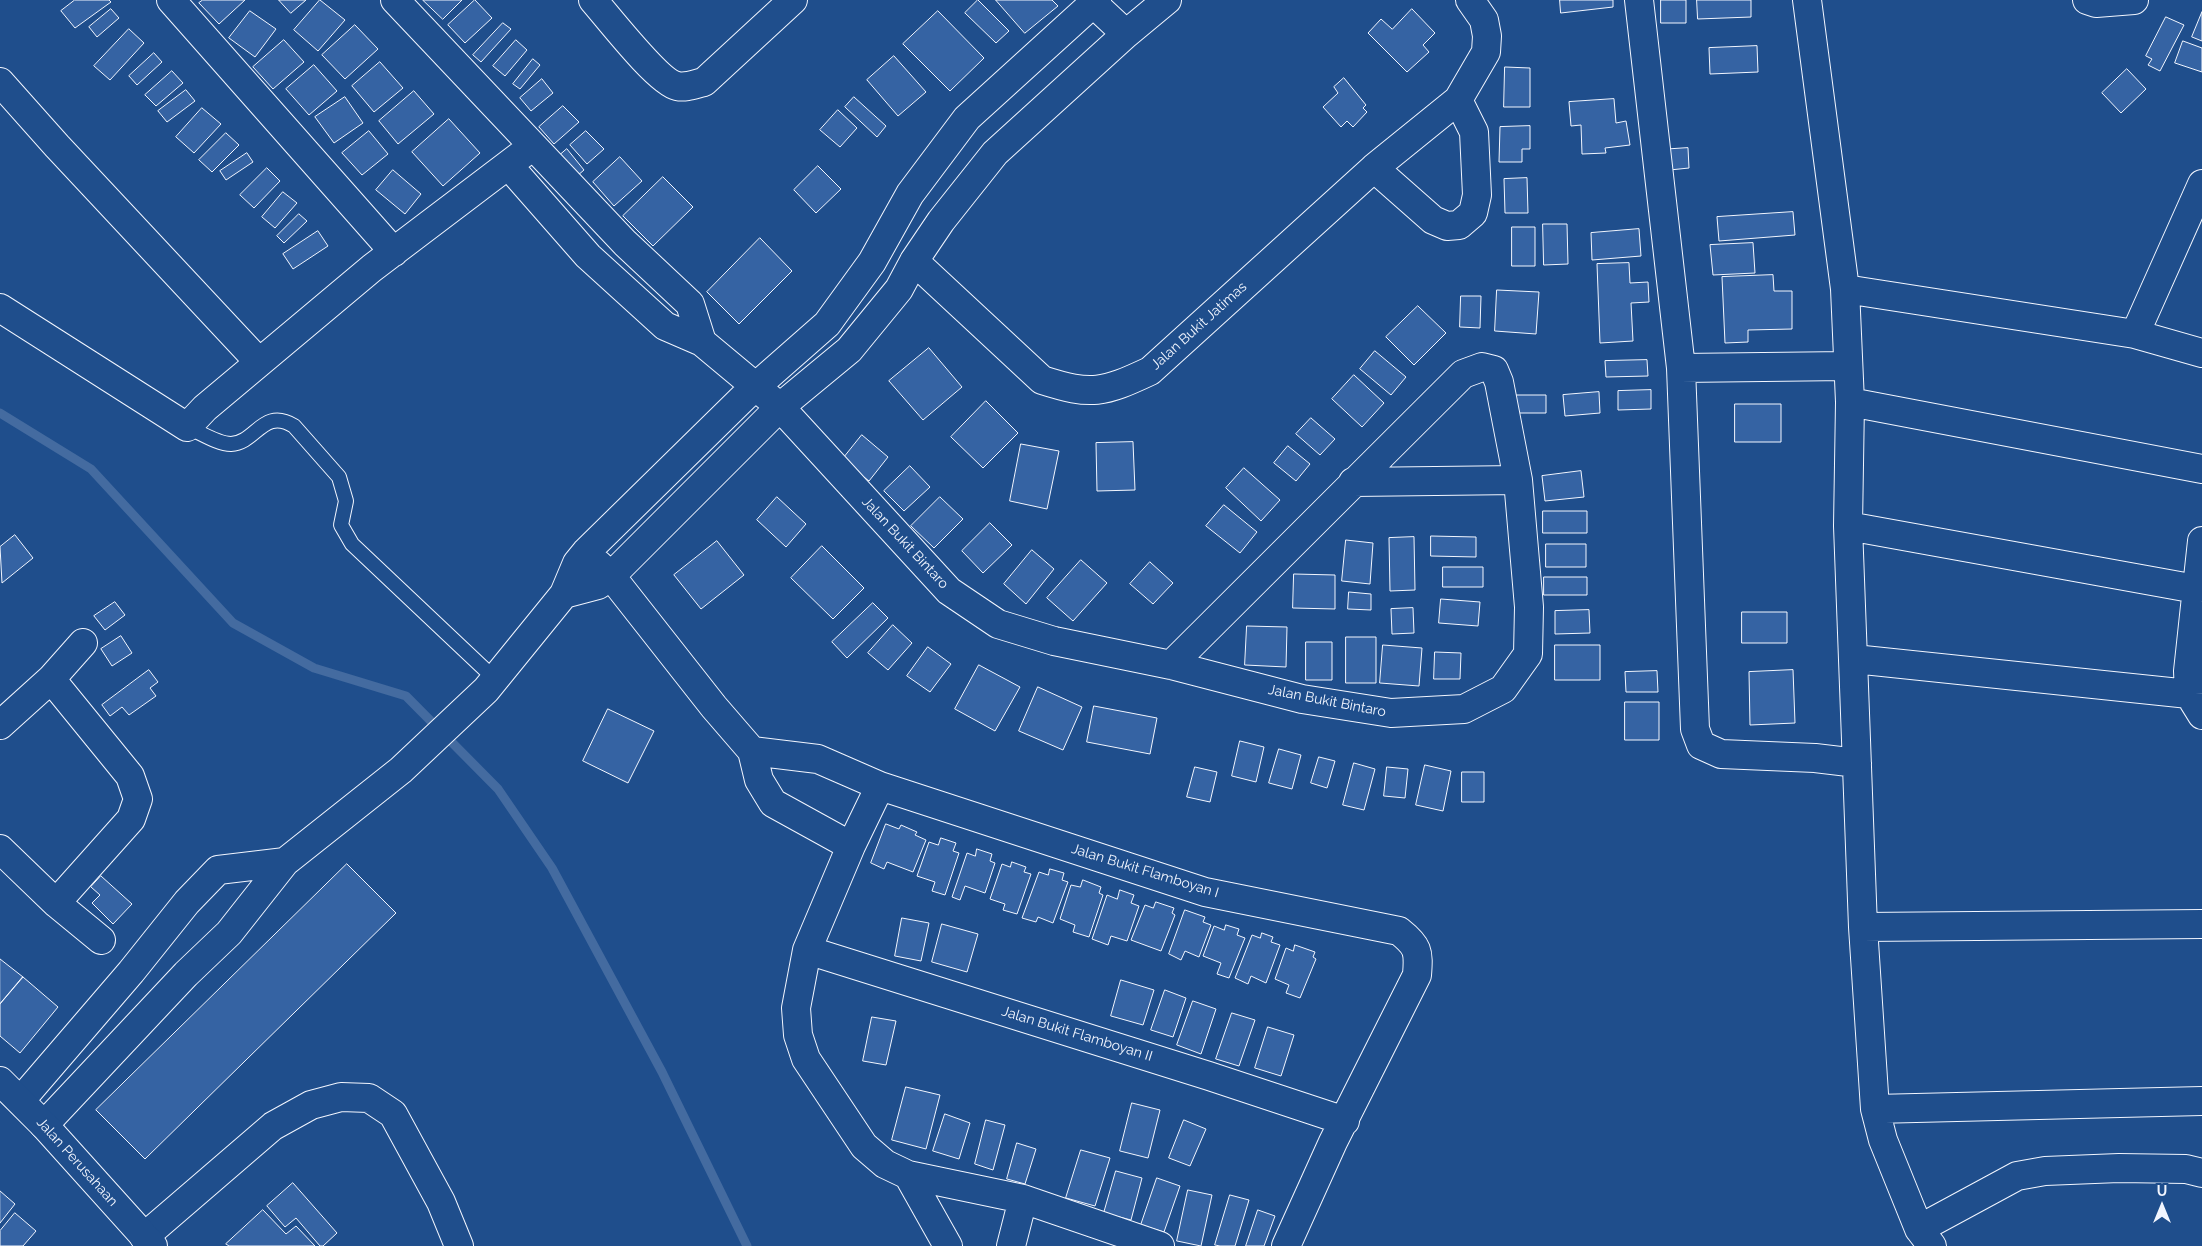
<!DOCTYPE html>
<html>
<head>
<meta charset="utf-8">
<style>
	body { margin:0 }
	#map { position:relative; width:2202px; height:1246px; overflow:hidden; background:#1f4e8c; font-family:Raleway,sans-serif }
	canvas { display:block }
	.north { position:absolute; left:2137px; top:1181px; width:50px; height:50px; -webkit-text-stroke:4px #1f4e8c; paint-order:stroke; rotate:0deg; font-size:14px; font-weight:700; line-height:20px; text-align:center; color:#f2f6ff }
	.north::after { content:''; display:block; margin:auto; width:18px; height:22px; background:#f2f6ff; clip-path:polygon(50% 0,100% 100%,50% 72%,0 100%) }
</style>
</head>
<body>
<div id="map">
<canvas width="2202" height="1246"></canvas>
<div class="north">U</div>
</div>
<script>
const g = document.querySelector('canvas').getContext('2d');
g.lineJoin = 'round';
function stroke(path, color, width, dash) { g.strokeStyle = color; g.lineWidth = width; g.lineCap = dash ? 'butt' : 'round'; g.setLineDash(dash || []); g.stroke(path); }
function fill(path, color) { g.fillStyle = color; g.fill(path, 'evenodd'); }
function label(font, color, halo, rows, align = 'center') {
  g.font = font + ' Raleway,sans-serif'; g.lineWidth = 4; g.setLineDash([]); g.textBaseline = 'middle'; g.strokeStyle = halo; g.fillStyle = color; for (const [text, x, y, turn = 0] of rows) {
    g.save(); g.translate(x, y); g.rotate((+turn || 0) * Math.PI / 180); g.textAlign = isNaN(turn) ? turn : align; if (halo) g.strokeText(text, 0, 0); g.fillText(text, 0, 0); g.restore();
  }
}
stroke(new Path2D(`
	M0,413l91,56 142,154 81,45 92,28 92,93 54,79 110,204 85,174`), '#446ba0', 9);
const building = new Path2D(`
	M75,0h34l2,2 -36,26 -14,-17z
	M203,0h42l-26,24 -20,-21z
	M279,0h27l-15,13z
	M320,0l25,20 -27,31 -24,-21z
	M423,0h39l-19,19z
	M475,0l17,18 -27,25 -17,-18z
	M978,0l31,31 -13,12 -31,-30z
	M996,0h56l6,6 -33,27z
	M1560,0h53v7l-52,6z
	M1661,0h25v23h-25z
	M1697,0h54v17l-53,2z
	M111,9l8,9 -22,19 -8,-10z
	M1412,9l23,24 -12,12 6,7 -22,20 -39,-39 13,-14 11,10z
	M250,11l26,18 -21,28 -26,-19z
	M938,11l46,47 -34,33 -47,-47z
	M2202,12v29l-10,-4z
	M2166,17l18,8 -24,46 -12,-6 4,-6 -6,-3z
	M503,23l8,6 -30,33 -8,-7z
	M355,25l23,24 -33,30 -23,-24z
	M129,29l15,14 -34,37 -16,-14z
	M284,40l20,22 -31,27 -20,-22z
	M516,40l11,10 -22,26 -12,-10z
	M2183,41l19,7v24l-27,-9z
	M1757,46l1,26 -48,2 -1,-26z
	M154,53l8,9 -25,23 -8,-9z
	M894,56l32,36 -28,24 -31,-36z
	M533,59l7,6 -20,24 -7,-5z
	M380,62l23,26 -29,24 -22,-26z
	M314,65l23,26 -28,24 -23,-26z
	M1505,67l25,1v39h-26z
	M2127,69l19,20 -25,24 -19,-20z
	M172,71l11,12 -27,23 -11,-11z
	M1344,78l22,27 -3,3 4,4 -14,15 -6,-6 -6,6 -18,-20 15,-14 -4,-6z
	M542,79l11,14 -22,18 -11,-13z
	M186,90l9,11 -28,21 -9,-11z
	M414,91l20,23 -36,30 -19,-23z
	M345,97l18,26 -29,20 -19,-26z
	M854,97l32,29 -9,11 -32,-30z
	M1614,99l2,24 10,-2 4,24 -25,3 1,5 -24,1 -1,-29 -10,1 -2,-24z
	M563,106l16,16 -25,22 -15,-17z
	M202,108l19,16 -27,29 -18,-16z
	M838,110l19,18 -17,19 -20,-17z
	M449,119l31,34 -37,33 -31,-34z
	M1530,126v23h-8v13h-23l1,-35z
	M369,131l19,23 -26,21 -20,-22z
	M586,131l18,18 -17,15 -17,-19z
	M226,133l13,12 -27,27 -13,-12z
	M1688,148l1,20 -29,3 -2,-21z
	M567,149l17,21 -14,12 -17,-21z
	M247,153l6,9 -27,18 -6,-9z
	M620,157l22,24 -28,25 -21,-24z
	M818,166l23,23 -25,24 -22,-23z
	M267,168l13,13 -26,27 -14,-13z
	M393,170l28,24 -16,20 -29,-24z
	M663,177l30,30 -40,39 -30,-30z
	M1527,178l1,35h-23l-1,-34z
	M283,192l14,11 -22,25 -13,-11z
	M1793,212l2,23 -76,6 -2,-24z
	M299,214l8,7 -23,22 -7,-7z
	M1543,224h24l1,40 -24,1z
	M1512,227h23v39h-23z
	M1639,229l2,27 -49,4 -1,-27z
	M318,231l10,15 -35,23 -10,-15z
	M760,238l32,33 -53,53 -32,-32z
	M1753,243l2,30 -42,2 -3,-30z
	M1629,263l1,20 18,-1 1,20 -18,1 2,38 -33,2 -3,-79z
	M1773,275l1,16h18v38l-44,1v12l-23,1 -3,-66z
	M1497,290l42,2 -3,42 -41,-3z
	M1461,296h20l-1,32 -20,-1z
	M1418,306l28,27 -32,32 -28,-28z
	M929,348l33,39 -39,33 -34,-39z
	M1375,351l31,26 -15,18 -31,-26z
	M1647,360l1,16 -42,1 -1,-16z
	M1354,375l30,28 -22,24 -30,-28z
	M1651,390v19l-33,1v-19z
	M1599,392l1,21 -35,3 -2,-21z
	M1513,395h33v18h-33z
	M986,401l32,32 -35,35 -32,-31z
	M1735,404h46v38h-46z
	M1311,418l24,21 -15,16 -24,-21z
	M862,435l26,22 -19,24 -27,-21z
	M1133,442l2,48 -38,1 -1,-48z
	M1021,444l38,7 -12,58 -37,-8z
	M1288,446l22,18 -14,17 -22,-18z
	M910,466l20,21 -26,24 -20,-20z
	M1244,468l36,32 -19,21 -35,-33z
	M1581,471l3,26 -39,4 -3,-25z
	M777,497l29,27 -20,23 -29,-27z
	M940,497l23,22 -29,29 -23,-22z
	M1224,505l33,27 -17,21 -34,-27z
	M1543,511h44v22h-44z
	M990,523l22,22 -29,28 -21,-22z
	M15,535l18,23 -31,25 -2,-36z
	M1431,536l45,1v20l-45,-1z
	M1414,537l1,53 -25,1 -1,-53z
	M1346,540l27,3 -3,41 -28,-3z
	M717,541l27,34 -43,34 -27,-34z
	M1546,544h40v23h-40z
	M822,546l42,42 -31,31 -42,-41z
	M1032,550l22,19 -28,35 -22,-20z
	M1081,560l26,23 -34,38 -26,-23z
	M1150,562l23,21 -20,21 -23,-20z
	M1443,567h40v20h-40z
	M1294,574l41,1v34l-42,-1z
	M1544,577h43v18h-43z
	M1349,592l22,2v16l-23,-1z
	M1441,599l39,3 -2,24 -39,-3z
	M115,602l10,13 -20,15 -11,-14z
	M873,603l15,15 -41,40 -15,-16z
	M1413,608l1,25 -22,1 -1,-25z
	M1589,610l1,23 -35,1v-23z
	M1742,612h45v31h-45z
	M893,625l19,18 -24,27 -20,-17z
	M1247,626l40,1 -1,40 -41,-2z
	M121,636l11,17 -20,13 -11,-17z
	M1346,637h30v46h-30z
	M1306,642h26v38h-26z
	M1383,645l39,3 -3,38 -39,-3z
	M1555,645h45v35h-45z
	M928,647l23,17 -21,28 -23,-16z
	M1435,652l26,1 -1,26h-26z
	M979,665l41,22 -25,44 -40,-22z
	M149,670l9,12 -8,6 6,8 -27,19 -7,-8 -12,9 -8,-11z
	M1793,670l2,53 -45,2 -1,-53z
	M1657,671l1,21h-32l-1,-20z
	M1038,687l44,20 -19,43 -44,-19z
	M1625,702h34v38h-34z
	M1094,706l63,12 -7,36 -63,-12z
	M608,709l46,22 -26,52 -45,-22z
	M1240,741l24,6 -8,35 -24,-6z
	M1279,749l22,6 -9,34 -23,-6z
	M1319,757l16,4 -8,27 -16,-5z
	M1354,763l21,6 -11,41 -21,-5z
	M1425,765l26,6 -8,40 -27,-6z
	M1195,767l22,5 -7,30 -23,-5z
	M1387,767l21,2 -3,29 -21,-2z
	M1462,772h22v30h-22z
	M886,824l13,5 2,-4 16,7 -2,3 11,5 -13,32 -26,-10 -3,7 -13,-6z
	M941,838l15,5 -3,8 6,2 -14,42 -13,-4 3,-9 -18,-6 12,-34 9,3z
	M977,849l15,5 -2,7 5,2 -10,30 -20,-7 -5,14 -8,-3 15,-44 8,3z
	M1012,862l14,5 -2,5 7,2 -14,40 -14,-4 2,-6 -15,-5 12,-35 8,3z
	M347,864l49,49 -251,246 -49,-49z
	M1050,869l14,4 -2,7 6,2 -15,41 -15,-6 -2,5 -14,-4 17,-46 9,3z
	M101,876l31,28 -19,20 -21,-21 8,-8 -9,-8z
	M1083,880l18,7 -2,6 4,2 -14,42 -16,-5 2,-7 -15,-6 11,-34 9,2z
	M1120,890l14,5 -3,8 8,3 -12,35 -16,-5 -3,9 -16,-6 15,-44 10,4z
	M1156,902l18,6 -2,5 3,2 -14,36 -30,-11 14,-35 8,3z
	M1185,910l20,7 -2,5 8,3 -12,32 -14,-6 -4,9 -12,-6z
	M902,918l27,5 -8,38 -26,-5z
	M942,924l36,10 -11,38 -35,-10z
	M1226,925l13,4 -2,6 8,3 -16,40 -12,-4 4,-11 -18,-7 11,-30 10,4z
	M1262,933l11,4 -2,5 9,3 -14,38 -15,-7 -3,8 -13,-6 17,-43 8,3z
	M1295,945l20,7 -2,5 3,2 -16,39 -14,-5 3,-8 -14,-6 11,-31 7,3z
	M0,959l23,18 -23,27z
	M23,977l35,30 -38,46 -20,-17v-32z
	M1121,980l33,10 -11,35 -32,-9z
	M1165,990l21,8 -13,39 -22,-7z
	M1193,1001l23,8 -15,45 -24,-9z
	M1232,1013l23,7 -16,46 -23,-7z
	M872,1017l24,4 -10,44 -23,-4z
	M1268,1027l26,8 -13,41 -26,-8z
	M906,1087l34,8 -14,54 -34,-9z
	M1132,1103l28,7 -12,48 -28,-7z
	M945,1114l25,9 -11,36 -26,-8z
	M986,1120l19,5 -12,45 -18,-6z
	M1184,1120l22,9 -16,37 -21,-8z
	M1017,1143l19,6 -11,35 -18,-5z
	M1081,1150l29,8 -15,48 -29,-8z
	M1116,1171l26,7 -11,42 -27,-7z
	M1157,1178l23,8 -16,46 -23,-7z
	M293,1183l44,50 -14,13h-3l-24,-28 -11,9 -18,-21z
	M1188,1190l24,5 -11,51 -24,-5z
	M0,1191l15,13 -15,19z
	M1230,1195l19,5 -14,46h-15l-5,-1z
	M263,1210l23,24 10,-8 19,20h-86l-3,-2z
	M1258,1210l17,6 -11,30h-18z
	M15,1213l21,18 -13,15h-23v-15z`);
fill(building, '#3563a3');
stroke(building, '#f2f6ff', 1);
const service = new Path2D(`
	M187,427c13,5 30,17 44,17 25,-1 32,-37 63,-18l45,51 7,24 -5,24 11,19 143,135`);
const minor = new Path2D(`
	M171,0l223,252
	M395,0l230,243 65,61 12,38
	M593,0c15,17 65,82 84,86 9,2 18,-2 27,-4l89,-82
	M1639,0l42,368 14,361 6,16 20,9 94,4 42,5
	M1807,0l38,289 5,113 -2,124 15,401 12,182 8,31 36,89 13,17
	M2087,0l9,3 38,-3
	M1093,3l33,31
	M0,82l57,64 202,216
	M509,166l79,90 77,70 37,16 78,65 169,184 49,33 56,17 117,24 131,34 89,14 73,-4 39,-20 25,-35 1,-47 -11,-127 -19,-98 -5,-12 -12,-3 -19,7 -292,291
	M1374,168l59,52 14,6 12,-1 14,-12 4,-18 -3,-63 -16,-32
	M914,261l128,119c50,16 61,13 108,-9l224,-203 84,-68 28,-48 1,-16 -3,-16 -14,-20
	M1845,289l290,45 67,19
	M0,308l187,119 18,-19 167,-140 161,-122
	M2135,334l67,-150
	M1681,368l165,-2
	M1850,402l352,67
	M1353,482l165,-2
	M1848,526l348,63
	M2202,541l-14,130 1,23 13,21
	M598,564l13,12 103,131 38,44 7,29 14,23 78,43
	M564,594l34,-9 13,-9 169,-169 69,-57 50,-61 15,-28 27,-40 54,-68 131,-119 41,-34
	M1854,659l335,35
	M51,679l79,97 8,23 -7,20 -75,84
	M0,725l51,-46 32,-36
	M752,751l66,8 62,27 325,106 194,39c19,15 20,20 18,44l-84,167 -47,104
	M880,786l-29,60 -44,104 -11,58 2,27 8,24 58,87 21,18 23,11 115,24 137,47
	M0,849l56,54 45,37
	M1863,927l339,-3
	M807,950l402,126 136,45
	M21,1100l110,-128 56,-70 31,-32 67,-8
	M1875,1109l327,-8
	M44,1125l142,-151 43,-41 56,-71 116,-92 85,-80 78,-96 13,-31 9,-11 158,-155 83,-73 45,-62 38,-68 57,-76 130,-118
	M908,1175l40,71
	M1919,1229l98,-53 28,-5 74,-3 67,1 16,4
	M144,1237l129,-111 38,-21 30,-8 28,1 24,16 48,88 18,44
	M1011,1246l12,-47`);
const primary = new Path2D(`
	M0,1081l44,44 109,121`);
stroke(service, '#f2f6ff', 16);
stroke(minor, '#f2f6ff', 30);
stroke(primary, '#f2f6ff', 30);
stroke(service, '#1f4e8c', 14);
stroke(minor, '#1f4e8c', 28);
stroke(primary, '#1f4e8c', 28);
label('14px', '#f2f6ff', '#1f4e8c', [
	["Jalan Bukit Jatimas",1199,326,-42],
	["Jalan Bukit Bintaro",905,543,47],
	["Jalan Bukit Bintaro",1327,701,11],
	["Jalan Bukit Flamboyan I",1145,871,17],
	["Jalan Bukit Flamboyan II",1077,1034,17],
	["Jalan Perusahaan",77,1162,48]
]);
</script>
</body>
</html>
